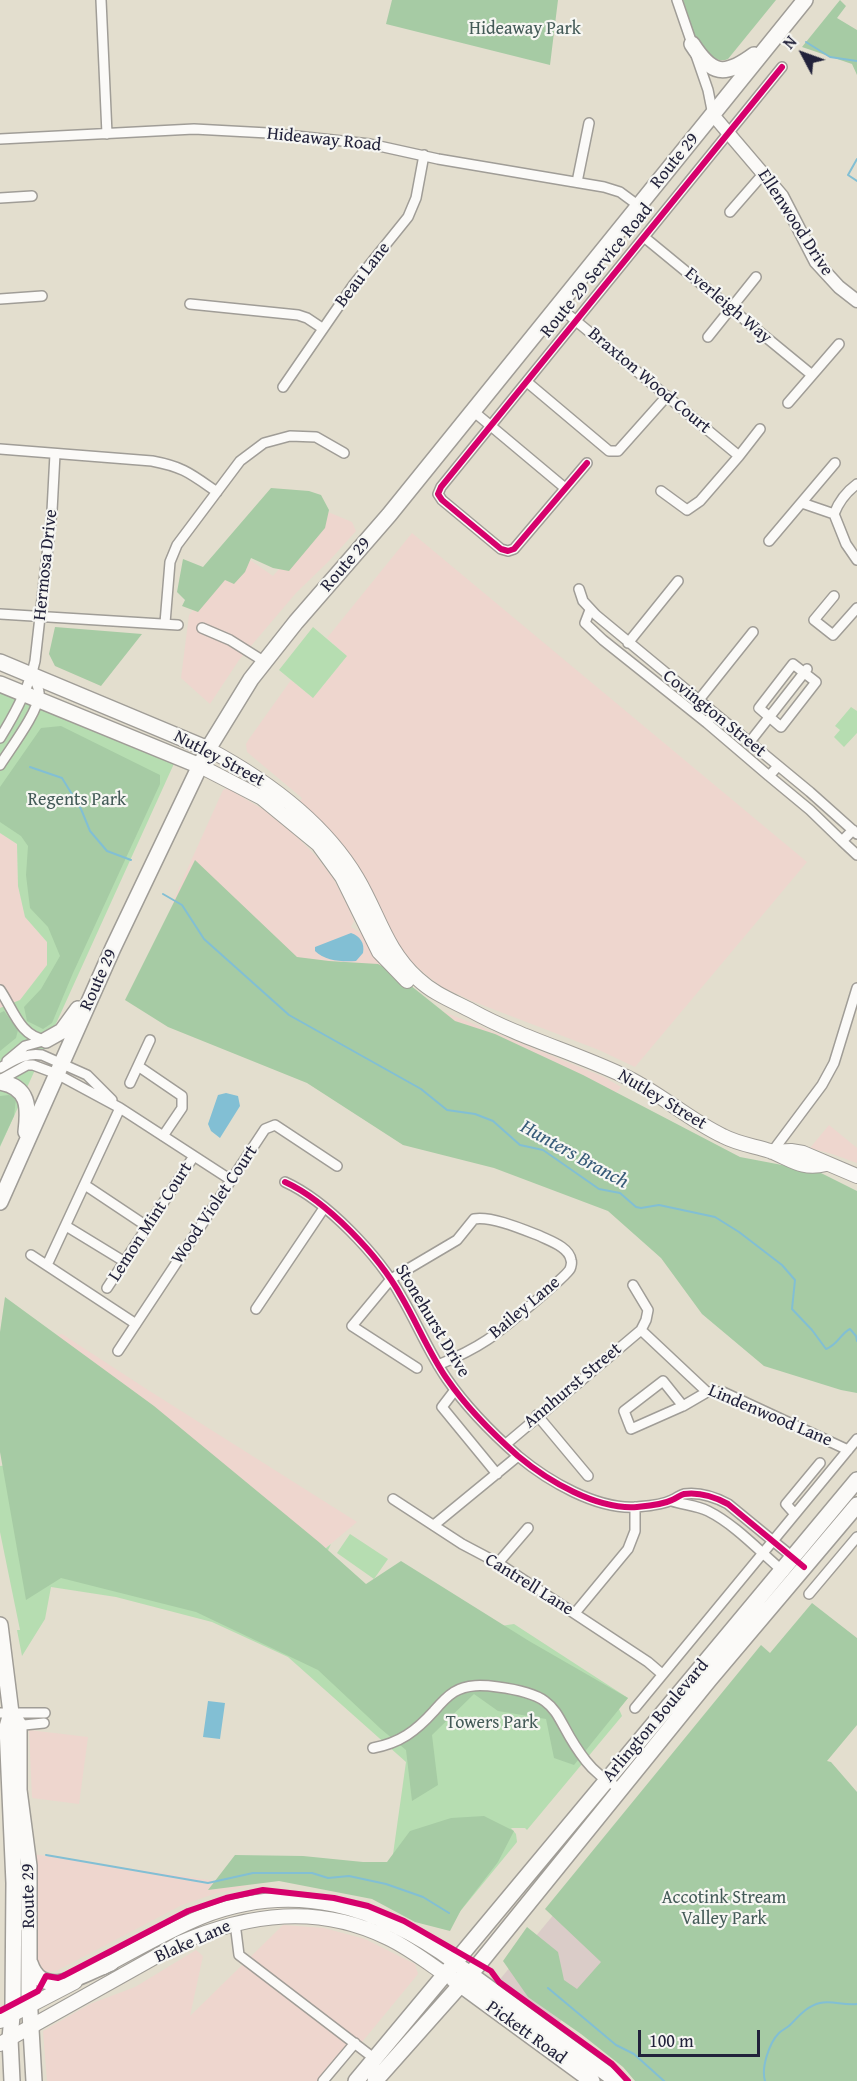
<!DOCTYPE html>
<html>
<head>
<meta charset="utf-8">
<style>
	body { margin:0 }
	#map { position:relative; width:857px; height:2081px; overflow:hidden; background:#e3dece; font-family:"Gentium Book Plus",serif }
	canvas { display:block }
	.north { position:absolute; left:773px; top:24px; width:60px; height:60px; -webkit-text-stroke:4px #f6f6f2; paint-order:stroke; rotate:311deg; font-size:16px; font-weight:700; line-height:24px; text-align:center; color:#22223b }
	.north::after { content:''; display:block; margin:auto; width:21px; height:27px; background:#22223b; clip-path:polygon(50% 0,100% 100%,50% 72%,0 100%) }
	.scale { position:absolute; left:638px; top:2030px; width:122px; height:27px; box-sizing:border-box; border:3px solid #22223b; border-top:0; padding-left:8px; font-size:18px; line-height:21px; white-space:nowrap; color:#22223b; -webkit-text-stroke:4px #f6f6f2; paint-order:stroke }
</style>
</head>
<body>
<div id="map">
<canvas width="857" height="2081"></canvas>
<div class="north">N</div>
<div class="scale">100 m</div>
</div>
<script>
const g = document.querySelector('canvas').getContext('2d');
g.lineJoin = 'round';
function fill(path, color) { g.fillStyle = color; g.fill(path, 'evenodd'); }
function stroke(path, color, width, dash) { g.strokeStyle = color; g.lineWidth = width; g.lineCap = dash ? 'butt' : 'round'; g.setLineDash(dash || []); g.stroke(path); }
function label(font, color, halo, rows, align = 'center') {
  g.font = font + ' "Gentium Book Plus",serif'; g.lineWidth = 4.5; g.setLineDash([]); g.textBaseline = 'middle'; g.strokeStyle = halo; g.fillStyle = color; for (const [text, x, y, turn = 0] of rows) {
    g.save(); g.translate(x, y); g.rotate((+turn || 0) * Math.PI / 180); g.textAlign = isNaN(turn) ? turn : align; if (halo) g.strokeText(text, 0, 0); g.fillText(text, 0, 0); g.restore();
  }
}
fill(new Path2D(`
	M328,512l24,10 4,9 -27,30 -33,32 -57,67 -29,44 -29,-26 8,-63 54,-60 30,21z
	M412,533l395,329 -172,205 -36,-17 -127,-49 -30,-14 -16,-12 -16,-15 -13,-17 -26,-54 -23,-37 -21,-25 -28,-24 3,-5 -55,-46 -1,-8 3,-5 42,-59 22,18 34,-42 -20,-18z
	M227,788l37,22 33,27 19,19 17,22 14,27 7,16 -3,6 10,6 11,18 16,19 54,41 162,66 17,10 -58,69 -391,-253 51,-113z
	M0,833l17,11 1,42 7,31 22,25v23l-27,35 -20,8z
	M829,1125l28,23v15l-25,-9 -22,-6z
	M62,1334l86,56 209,132 -54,45 -303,-221z
	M29,1730l59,7 -9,67 -47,-6z
	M33,1854l216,32 -35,8 -32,11 -126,66 -10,1 -4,-2 -6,-9z
	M283,1925l41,3 41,11 50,25 3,10 -88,107h-283l-4,-50 47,-27 45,-17 61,-37 7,6 -13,60z`), '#eed6ce');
fill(new Path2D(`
	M555,1913l57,47 -56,67 -60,-43z`), '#daccc8');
fill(new Path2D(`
	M313,627l34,29 -34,42 -34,-28z
	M0,692l177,65 -177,390v-139l20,-8 27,-35v-23l-22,-25 -7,-31 -1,-42 -17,-11z
	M851,707l6,4v22l-13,14 -10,-10 6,-7 -5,-4z
	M0,1352l303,215 28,-23 -13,27 163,58 33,-5 114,74 -9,11 3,7 -95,114 -2,-2h-14l5,6 1,8 -68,83 -63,-21 20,-142 -118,-105 -76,-35 -96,-25 -65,-10 -6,32 -23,37 -5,-26h3l-20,-98v-66l9,-1z
	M350,1534l38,25 -14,20 -37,-26z`), '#b6ddb1');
fill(new Path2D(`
	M392,0h166l-8,65 -164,-41z
	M683,0h93l-48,59c-14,7 -29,-15 -35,-26 -4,-10 -6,-22 -10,-33z
	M840,0l6,6 -9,12 20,12v45l-5,-11 -50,-17z
	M271,488l38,3 12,4 8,15 -4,18 -36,43 -16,-3 -22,-10 -6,14 -11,12 -9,-4 -27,32 -16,-6 3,-6 -8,-8 6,-33 20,8z
	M55,627l87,7 -41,52 -46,-20 -6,-12z
	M61,726l99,49v9l-87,189 -21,50 -9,6 -16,-8 -3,-14 17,-18 19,-33 -12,-29 -18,-19 -4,-33 2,-29 -7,-10 -21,-14v-35l41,-59z
	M195,860l102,97 32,4 49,3 17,9 60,48 40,13 88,41 157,82 79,15 38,19v202l-16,-3 -77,-24 -62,-52 -41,-56 -53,-47 -114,-43 -91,-23 -96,-62 -139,-56 -43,-27z
	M4,1011l14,19 -2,8 -16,13v-38z
	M9,1095l7,4 -2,17 -14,30v-50z
	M5,1297l149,109 166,137 46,41 35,-23 128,80 99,57 -54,67 -20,-7 -8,-39 -48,-8 -24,-17 -42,41 6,50 -26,16 -6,-51 -25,-21 -63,-59 -122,-58 -135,-34 -35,22 -26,-148v-120z
	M812,1603l45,35v87l-30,36 4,1 26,30v289h-222l-12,-14 -42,-33 -53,-37 -25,-36 24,-34 31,25 6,28 13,9 24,-27 -56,-53 216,-264 9,8z
	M484,1816l30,15 -16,31 -37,48 -11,21 -35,-9 -43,-23 -93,-18 -71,9 27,-35 68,1 60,6h24l23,-31 41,-13z`), '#a6cba4');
fill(new Path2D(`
	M351,933c9,3 14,10 12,20l-7,8c-14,1 -31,0 -41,-10v-4z
	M226,1093l12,3 2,10 -20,32 -9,-7 -3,-7 10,-29z
	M208,1701l17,2 -5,36 -17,-2z`), '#82bfd4');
stroke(new Path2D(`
	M806,42l24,15 27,4
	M857,159l-9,16 9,6
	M30,767l32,11 19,31 9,22 17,20 24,9
	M163,894l19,11 22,34 85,76 132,74 26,21 28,4 18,7 27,24 23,5 56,39 21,4 16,14 5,1 18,-3 56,12 24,15 43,33 13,15 -3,29 20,21 14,19c12,-4 14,-15 24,-20l6,7 1,5
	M46,1855l162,28 45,-10h59l16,5 21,-2 37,8 37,13 26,16
	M548,1988l68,57 18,9 30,27
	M765,2081c-4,-13 4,-38 14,-48 3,-3 8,-5 11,-8 9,-9 17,-19 30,-22 12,-3 24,3 37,1`), '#82bfd4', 2);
const minor = new Path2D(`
	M101,0l6,134
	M677,0l31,90 5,25
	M0,139l194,-10 74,4 102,11 68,15 166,28 16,5 19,14
	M577,182l12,-59
	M0,198l32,-2
	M730,212l34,-39
	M644,237l168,138
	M0,299l42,-3
	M190,304l108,11 9,3 15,10
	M558,306l181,150 -39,45 -13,9 -26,-19
	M708,337l48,-60
	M527,382l82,69h9l49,-55
	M283,387l71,-103 54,-67 8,-19 8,-43
	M788,403l51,-59
	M473,411l92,77
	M0,449l152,12c32,6 39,13 65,31
	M739,456l21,-27
	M587,463l-73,86 -6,2 -7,-2 -59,-49 -4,-6 3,-7 341,-420
	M857,484c-11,8 -18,17 -23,30l12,30 11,16
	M802,503l32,11
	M769,541l66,-78
	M579,589l4,12 13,14 214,177 47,42
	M834,596l-20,24 19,15 24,-27
	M590,610l-5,13 18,17 104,83
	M0,614l178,11
	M165,623l5,-61 7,-17 63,-84 24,-18 26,-7 26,1 28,16
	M202,628l28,12 35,22
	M628,643l50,-62
	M793,664l23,18 -35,45 -22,-19z
	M698,701l55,-69
	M710,718l-3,5 62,53
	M0,738c15,-24 29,-50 35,-77l17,-150 3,-57
	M749,743l58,-74
	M0,765c10,-16 40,-55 39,-72 0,-6 -4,-12 -7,-18
	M778,766l-9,10 41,34 32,31
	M853,830l-11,11 15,14
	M0,990c13,19 20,47 46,50
	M7,1061l18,-15 18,-5
	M138,1066l44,30v12l-19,28
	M0,1068c13,-7 26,-16 42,-13l45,20 25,25
	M0,1080l27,-15h6l24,9 63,34 111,72
	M130,1083l20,-43
	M772,1152l50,-67 12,-22 23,-75
	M285,1182c42,19 94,74 116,114 16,27 28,57 46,83 20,29 45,54 71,77 30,25 79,54 119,51 11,-1 25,-2 35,-7 5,-2 8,-5 12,-6 15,-2 31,3 44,10l67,55
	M85,1185l63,42
	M66,1226l59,36
	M31,1255l105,69
	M47,1265l73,-157
	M107,1288l87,-132
	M256,1309l68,-101
	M641,1330l66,62h16l125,58
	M118,1351l147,-222 10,-4 62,41
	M417,1368l-65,-42 39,-47 66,-39 17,-21c18,-3 48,10 66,17 10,5 29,11 31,24 1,2 0,7 -1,9 -3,7 -72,64 -83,71 -15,10 -32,18 -49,25
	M663,1381l20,25 -52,23 -7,-18z
	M455,1390l-13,17 55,67
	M683,1406l24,-14
	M537,1415l51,61
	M506,1444l135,-114 5,-10 2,-10 -15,-25
	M393,1499l69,45 36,19 150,99 14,12
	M672,1501c12,4 24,4 36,10 28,14 52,41 76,61
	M794,1513l-8,-9 34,-41
	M434,1525l84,-69
	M498,1563l30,-35
	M809,1594l48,-57
	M575,1613l53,-64 7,-18v-24
	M635,1708l222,-269
	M0,1713h45
	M14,1726l30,-3
	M373,1748c27,-5 43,-17 61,-37 6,-7 12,-14 20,-19 13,-8 29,-7 44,-5 69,9 52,29 88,74 10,13 22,20 35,29
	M235,1923l4,32 136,104
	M323,2081l32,-38`);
const tertiary = new Path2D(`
	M713,115l69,81 34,66 23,25 18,14`);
const secondary = new Path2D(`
	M208,749c58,31 115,72 149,129 22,37 28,71 61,101 16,15 35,22 54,32 47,26 101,41 150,64 36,16 65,44 101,61 15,8 32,10 47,15 21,8 31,19 56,13
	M200,766l62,32 56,46 24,33 37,75 28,29
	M772,1152l19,-1 12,2 54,23
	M103,1967c32,-17 64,-36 98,-50 94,-37 177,-11 255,46
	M0,2021l75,-39
	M0,2044l180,-101c69,-30 139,-39 208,-5 21,10 39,24 58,37`);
const primary = new Path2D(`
	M692,44c20,31 32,33 62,11
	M0,662l208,87
	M0,684l200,82
	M46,1040l16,-9 16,-22
	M0,1082c29,5 29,25 26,50
	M0,1202l113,-254 95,-199 43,-70 45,-57 93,-107 416,-515
	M0,1625l11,88 -4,14 7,156 -1,121 -3,35 2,42
	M11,1713l8,12v65l10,76v129l5,86
	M30,1963c13,39 55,10 81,0
	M463,1969l154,112
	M454,1980l138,101
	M356,2081l501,-601
	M375,2081l104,-117 230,-284 148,-175`);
stroke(minor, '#a09d97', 12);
stroke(tertiary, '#a09d97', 15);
stroke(secondary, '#a09d97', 16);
stroke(primary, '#a09d97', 18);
stroke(minor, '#fbfaf8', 9);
stroke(tertiary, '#fbfaf8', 12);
stroke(secondary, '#fbfaf8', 14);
stroke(primary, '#fbfaf8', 15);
stroke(new Path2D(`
	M587,463l-73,86 -6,2 -7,-2 -59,-49 -4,-6 3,-7 341,-420
	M285,1182c42,19 94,74 116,114 16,27 28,57 46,83 20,29 45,54 71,77 30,25 79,54 119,51 11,-1 25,-2 35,-7 5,-2 8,-5 12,-6 15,-2 31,3 44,10l76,63
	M0,2011l38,-20 8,-15 12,2 5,-2 125,-65 38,-13 37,-8 71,8 34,8 36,15 87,50 8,11 113,82 16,17`), '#d6006c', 6);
label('18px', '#435a57', '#f6f6f2', [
	["Hideaway Park",525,29],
	["Regents Park",77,800],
	["Towers Park",492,1723],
	["Accotink Stream",724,1898],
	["Valley Park",724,1919]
]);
label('18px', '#22223b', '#f6f6f2', [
	["Hideaway Road",324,140,6],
	["Route 29",675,161,-51],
	["Ellenwood Drive",795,223,57],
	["Route 29 Service Road",597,271,-51],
	["Beau Lane",363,275,-52],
	["Everleigh Way",728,306,40],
	["Braxton Wood Court",649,381,40],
	["Hermosa Drive",46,565,-84],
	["Route 29",346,565,-49],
	["Covington Street",714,714,39],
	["Nutley Street",219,759,28],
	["Route 29",99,980,-66],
	["Nutley Street",662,1100,31],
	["Wood Violet Court",215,1205,-56],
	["Lemon Mint Court",151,1222,-57],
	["Bailey Lane",525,1308,-40],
	["Stonehurst Drive",432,1321,59],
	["Annhurst Street",573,1386,-40],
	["Lindenwood Lane",770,1416,23],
	["Cantrell Lane",529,1585,32],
	["Arlington Boulevard",656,1721,-50],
	["Route 29",29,1896,-91],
	["Blake Lane",193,1942,-24],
	["Pickett Road",526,2033,36]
]);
label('italic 20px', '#385c79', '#f6f6f2', [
	["Hunters Branch",574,1155,29]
]);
</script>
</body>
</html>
